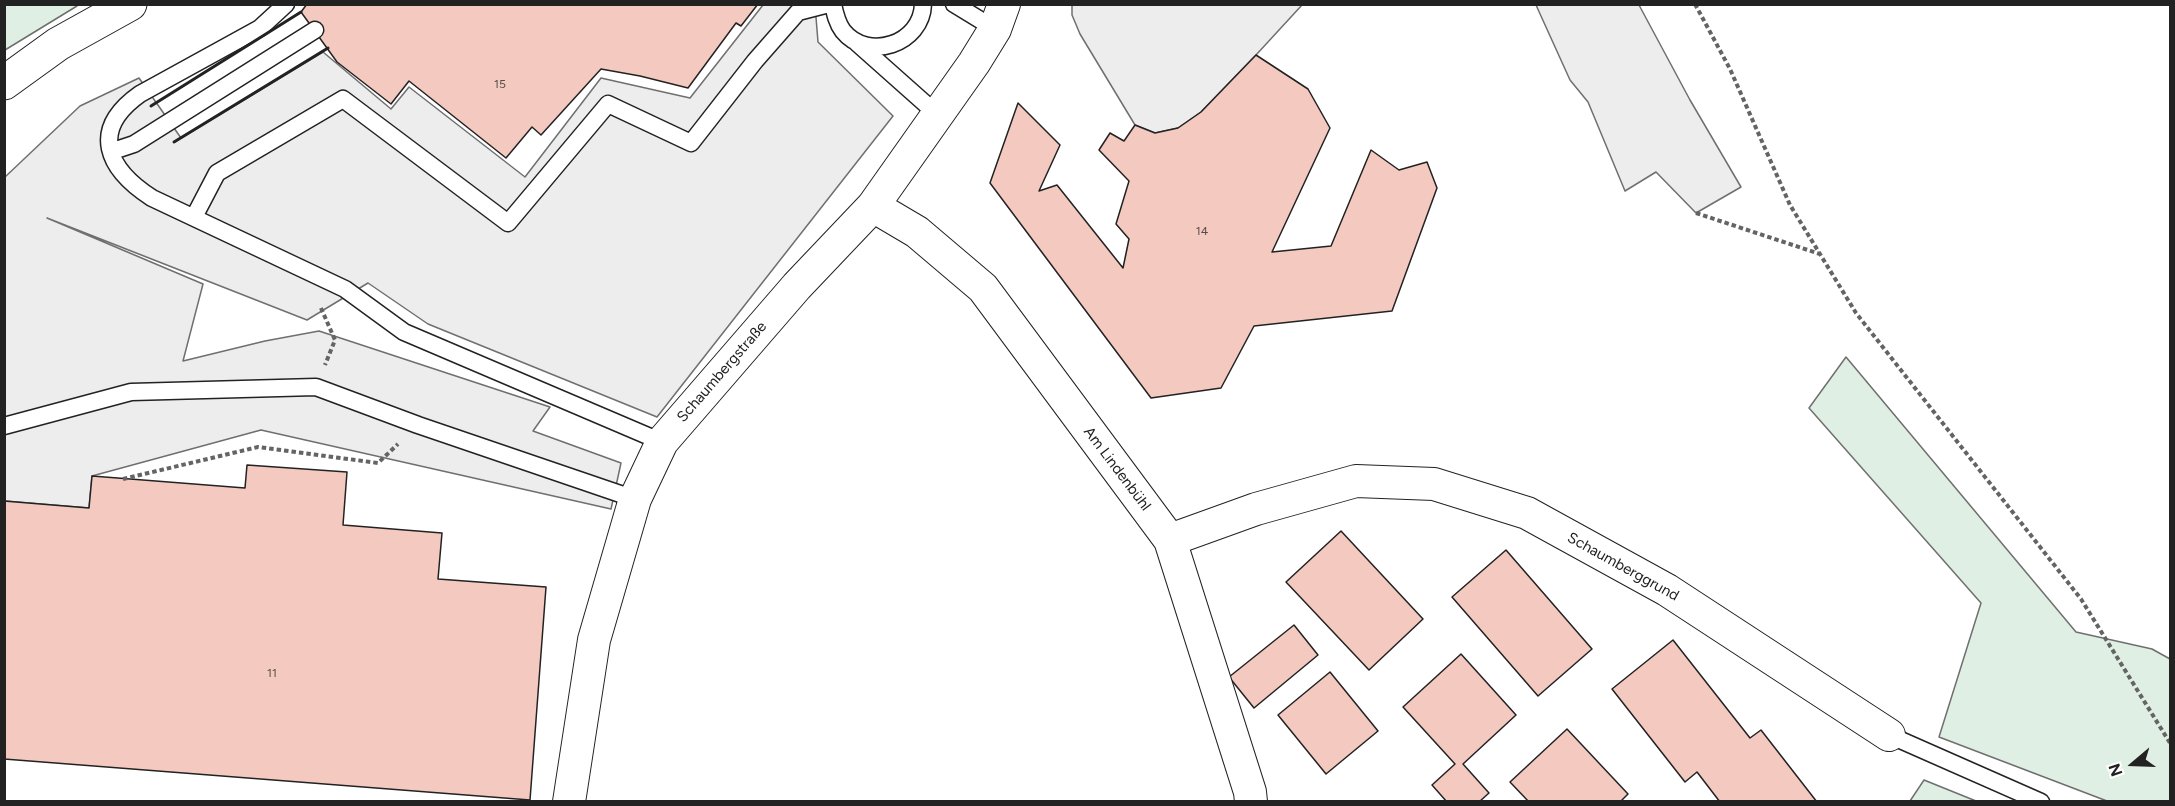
<!DOCTYPE html>
<html>
<head>
<meta charset="utf-8">
<style>
	body { margin:0 }
	#map { position:relative; width:2175px; height:806px; overflow:hidden; background:#fff; font-family:Figtree,sans-serif }
	canvas { display:block }
	.frame { position:absolute; inset:0; border:6px solid #222; pointer-events:none }
	.north { position:absolute; left:2103px; top:734px; width:60px; height:60px; -webkit-text-stroke:4px #fff; paint-order:stroke; rotate:251deg; font-size:16px; font-weight:700; line-height:24px; text-align:center; color:#222 }
	.north::after { content:''; display:block; margin:auto; width:21px; height:27px; background:#222; clip-path:polygon(50% 0,100% 100%,50% 72%,0 100%) }
</style>
</head>
<body>
<div id="map">
<canvas width="2175" height="806"></canvas>
<div class="frame"></div>
<div class="north">N</div>
</div>
<script>
const g = document.querySelector('canvas').getContext('2d');
g.lineJoin = 'round';
function fill(path, color) { g.fillStyle = color; g.fill(path, 'evenodd'); }
function stroke(path, color, width, dash) { g.strokeStyle = color; g.lineWidth = width; g.lineCap = dash ? 'butt' : 'round'; g.setLineDash(dash || []); g.stroke(path); }
function label(font, color, halo, rows, align = 'center') {
  g.font = font + ' Figtree,sans-serif'; g.lineWidth = 4.5; g.setLineDash([]); g.textBaseline = 'middle'; g.strokeStyle = halo; g.fillStyle = color; for (const [text, x, y, turn = 0] of rows) {
    g.save(); g.translate(x, y); g.rotate((+turn || 0) * Math.PI / 180); g.textAlign = isNaN(turn) ? turn : align; if (halo) g.strokeText(text, 0, 0); g.fillText(text, 0, 0); g.restore();
  }
}
const green = new Path2D(`
	M5,4h72v2l-72,44z
	M1846,357l230,275 76,17 18,10v142h-63l-168,-64 42,-134 -172,-195z
	M1924,780l52,21h-66z`);
fill(green, '#e0efe3');
stroke(green, '#6f6f6f', 1.5);
const parking = new Path2D(`
	M763,5h52l3,37 75,74 -236,301 -229,-93 -60,-41 -61,37 -260,-102 156,66 -20,77 82,-20 54,-10 231,76 -17,24 88,32 -10,46 -350,-79 -169,46 -3,32 -84,-7v-324l75,-71 59,-28 42,60 142,-86 68,57 18,-22 116,90 76,-99 89,20z
	M1072,5h230l-46,50 -55,57 -23,16 -23,5 -20,-8 -55,-91 -8,-19z
	M1536,5h103l51,95 51,87 -45,26 -40,-41 -31,19 -37,-89 -18,-22z`);
fill(parking, '#ededed');
stroke(parking, '#6f6f6f', 1.5);
const building = new Path2D(`
	M307,4h451l-17,22 -5,-3 -48,65 -48,-12 -39,-7 -60,66 -9,-8 -26,31 -97,-77 -18,23 -54,-42 -36,-50z
	M1256,55l52,34 22,39 -58,124 59,-6 40,-96 28,20 28,-8 10,26 -45,123 -138,15 -33,62 -70,10 -161,-215 28,-80 42,42 -21,46 18,-6 66,83 6,-29 -13,-15 13,-43 -30,-31 11,-17 14,8 11,-16 20,8 23,-5 23,-16z
	M247,465l100,7 -4,53 99,8 -4,46 108,8 -16,213 -526,-41v-258l85,7 3,-32 153,12z
	M1341,531l82,88 -54,51 -83,-88z
	M1506,550l86,99 -54,47 -86,-99z
	M1294,625l24,30 -64,53 -25,-31z
	M1673,640l77,98 11,-8 56,72h-97l-23,-30 -12,10 -73,-93z
	M1461,654l55,61 -53,49 26,29 -10,9h-32l-15,-17 23,-21 -52,-57z
	M1330,672l48,59 -52,43 -48,-59z
	M1567,729l61,65 -8,8h-91l-19,-20z`);
fill(building, '#f3c9c0');
stroke(building, '#222', 1.5);
const service = new Path2D(`
	M286,4l-26,24 -120,66c-51,36 -33,75 12,104l193,91 59,43 258,110
	M833,4c2,10 4,19 10,27 25,31 79,13 80,-27
	M954,4l41,25
	M857,43l81,72
	M111,149h8l15,-5 181,-114
	M194,217l23,-44 126,-74 165,124 100,-119 83,39 64,-82 43,-49 31,-8
	M4,426l127,-34 185,-5 102,38 217,74
	M1889,735l152,67`);
const minor = new Path2D(`
	M873,206l44,26 66,56 187,252 80,252 1,10
	M1170,540l86,-31 100,-28 78,3 93,29 140,77 222,145
	M569,802l25,-162 41,-141 27,-57 135,-156 76,-80 101,-143 21,-34 9,-25`);
const trunk = new Path2D(`
	M4,83l54,-39 72,-40`);
stroke(service, '#222', 19);
stroke(minor, '#222', 34);
stroke(trunk, '#222', 35);
stroke(new Path2D(`
	M1695,4l35,65 60,136 66,108 225,286 89,144
	M1696,213l124,41
	M321,308l14,32 -10,25
	M123,479l135,-32 120,16 20,-19`), '#646464', 4, [4.5, 3]);
stroke(service, '#fff', 16);
stroke(minor, '#fff', 32);
stroke(trunk, '#fff', 33);
stroke(new Path2D(`
	M151,106l150,-94
	M174,142l154,-94`), '#222', 3);
label('12px', '#564c4a', null, [
	["15",500,84],
	["14",1202,231],
	["11",272,673]
]);
label('15px', '#222', '#fff', [
	["Schaumbergstraße",722,372,-49],
	["Am Lindenbühl",1117,469,53],
	["Schaumberggrund",1623,567,29]
]);
</script>
</body>
</html>
